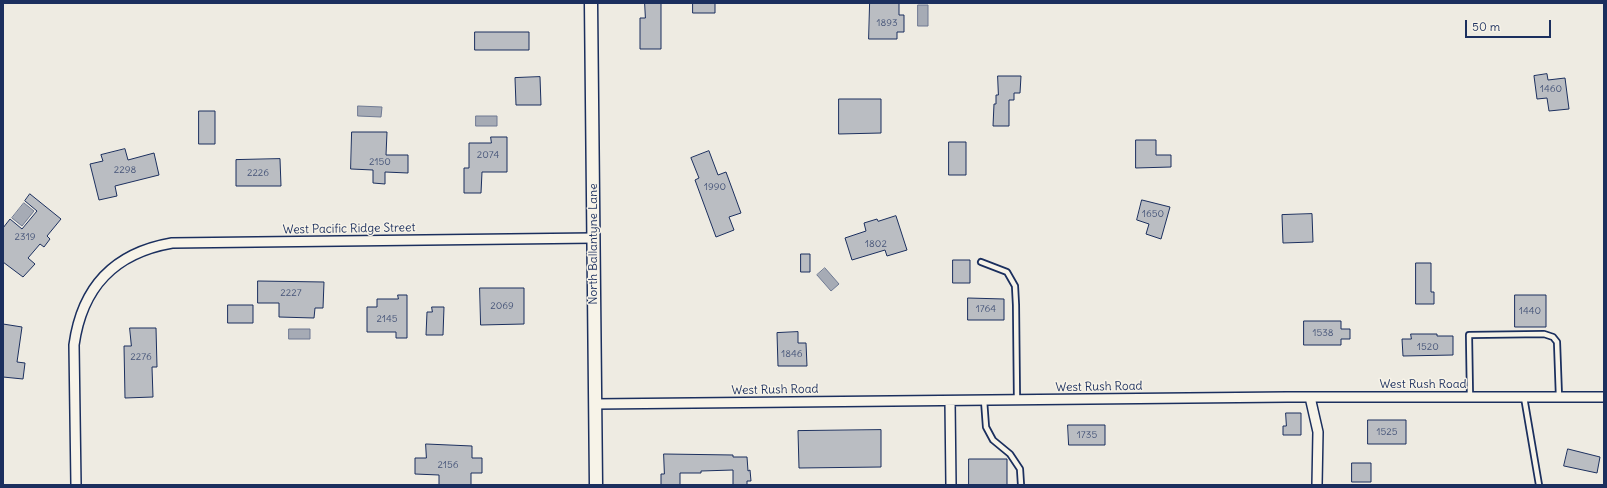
<!DOCTYPE html>
<html>
<head>
<meta charset="utf-8">
<style>
	body { margin:0 }
	#map { position:relative; width:1607px; height:488px; overflow:hidden; background:#eeebe2; font-family:Delius,sans-serif }
	canvas { display:block }
	.frame { position:absolute; inset:0; border:4px solid #1b2f5e; pointer-events:none }
	.scale { position:absolute; left:1465px; top:20px; width:86px; height:18px; box-sizing:border-box; border:2px solid #1b2f5e; border-top:0; padding-left:5px; font-size:12px; line-height:14px; white-space:nowrap; color:#1b2f5e; -webkit-text-stroke:3px #f7f3e8; paint-order:stroke }
</style>
</head>
<body>
<div id="map">
<canvas width="1607" height="488"></canvas>
<div class="frame"></div>
<div class="scale">50 m</div>
</div>
<script>
const g = document.querySelector('canvas').getContext('2d');
g.lineJoin = 'round';
function fill(path, color) { g.fillStyle = color; g.fill(path, 'evenodd'); }
function stroke(path, color, width, dash) { g.strokeStyle = color; g.lineWidth = width; g.lineCap = dash ? 'butt' : 'round'; g.setLineDash(dash || []); g.stroke(path); }
function label(font, color, halo, rows, align = 'center') {
  g.font = font + ' Delius,sans-serif'; g.lineWidth = 3; g.setLineDash([]); g.textBaseline = 'middle'; g.strokeStyle = halo; g.fillStyle = color; for (const [text, x, y, turn = 0] of rows) {
    g.save(); g.translate(x, y); g.rotate((+turn || 0) * Math.PI / 180); g.textAlign = isNaN(turn) ? turn : align; if (halo) g.strokeText(text, 0, 0); g.fillText(text, 0, 0); g.restore();
  }
}
const water = new Path2D(`
	M918,5h10v21h-10z
	M358,106l24,1 -1,10 -23,-1z
	M476,116h21v10h-21z
	M24,203l10,8 -12,15 -10,-8z
	M825,268l14,16 -8,7 -14,-16z
	M289,329h21v10h-21z`);
fill(water, '#a6abb5');
stroke(water, '#6e7992', 1);
const building = new Path2D(`
	M645,3h16v46h-21v-31h5z
	M693,3h22v10h-22z
	M870,3h29v12h5v17h-7v7h-28z
	M475,32h54v18h-54z
	M1547,74l1,6 17,-2 4,31 -20,2 -2,-13 -10,1 -3,-23z
	M998,76h23l-1,17h-6v7h-5v26h-16l1,-22h2v-9h2z
	M540,77l1,28h-25l-1,-27z
	M839,99h42v34l-42,1z
	M199,111h16v33h-16z
	M352,132h35l-1,23h22v18l-23,-1v12l-12,-1v-13l-22,-1z
	M491,137h16v35h-25l-1,21h-17v-25h5v-25h22z
	M1136,140h20v15h15v12l-35,1z
	M949,142h17v33h-17z
	M125,149l3,11 26,-7 5,22 -44,11 2,10 -18,4 -9,-36 13,-3 -2,-6z
	M709,151l9,24 8,-3 15,41 -12,4 5,13 -18,7 -21,-57 4,-2 -8,-20z
	M280,159l1,27h-45v-26z
	M30,194l31,25 -14,17 3,3 -6,8 -4,-3 -12,14 7,6 -12,13 -20,-15v-34l7,-9 12,10 15,-18 -12,-10z
	M1142,200l28,7 -9,32 -15,-5 3,-10 -12,-4z
	M1312,214l1,28 -30,1 -1,-28z
	M896,216l11,34 -20,6 -2,-6 -33,10 -7,-22 21,-7 -2,-8 13,-4 1,2z
	M801,254h9v18h-9z
	M953,260h17v23h-17z
	M1416,263h15v29h3v12h-18z
	M258,281l66,1 -1,26h-8l-1,10 -35,-1v-14h-21z
	M480,288h44v36l-43,1z
	M398,295h9v43h-11v-6h-29v-25h10v-8h21z
	M1515,295h31v32h-31z
	M968,298l36,1v21h-36z
	M228,305h25v18h-25z
	M432,307h12l-1,28h-17l1,-23h5z
	M1304,321h37v8h9v10h-9v6h-37z
	M3,324l19,3 -5,35 8,1 -2,16 -20,-2z
	M130,328h26l1,39h-5l1,30 -28,1 -1,-52h7z
	M798,332v11h8l1,23h-29l-1,-33z
	M1411,334h26v2h16v19l-50,1 -1,-17h9z
	M1286,413h15v22h-18v-9h3z
	M1368,420h38v24h-38z
	M1068,425h37v20h-36z
	M881,430v37l-82,1 -1,-37z
	M426,444l46,2v12h10v15h-11v12h-32v-10l-24,-1v-16h11z
	M1568,449l32,8 -3,16 -33,-7z
	M664,454l69,1v2h14l1,14 2,-1 1,11h-4v4h-14v-15l-32,1v2h-21v12h-19v-11h3z
	M969,459h38v26h-38z
	M1352,463h19v19h-19z`);
fill(building, '#babdc2');
stroke(building, '#1b2f5e', 1);
const service = new Path2D(`
	M981,262l26,10 8,14 1,19 1,95
	M1470,397l-1,-62 75,-1 9,3 4,5 2,55
	M1524,397l15,88
	M984,400l2,27 7,13 17,14 10,15 1,16`);
const minor = new Path2D(`
	M1310,397l8,35 -1,53
	M950,401l1,84
	M595,404l692,-7h317
	M76,485l-2,-140c8,-58 40,-92 98,-102l422,-5`);
const tertiary = new Path2D(`
	M591,3l5,482`);
stroke(service, '#1b2f5e', 8);
stroke(minor, '#1b2f5e', 12);
stroke(tertiary, '#1b2f5e', 15);
stroke(service, '#f7f3e8', 4.5);
stroke(minor, '#f7f3e8', 9);
stroke(tertiary, '#f7f3e8', 12);
label('10px', '#435277', null, [
	["1893",887,23],
	["1460",1551,89],
	["2074",488,155],
	["2150",380,162],
	["2298",125,170],
	["2226",258,173],
	["1990",715,187],
	["1650",1153,214],
	["2319",25,237],
	["1802",876,244],
	["2227",291,293],
	["2069",502,306],
	["1764",986,309],
	["1440",1530,311],
	["2145",387,319],
	["1538",1323,333],
	["1520",1428,347],
	["1846",792,354],
	["2276",141,357],
	["1525",1387,432],
	["1735",1087,435],
	["2156",448,465]
]);
label('12px', '#1b2f5e', '#f7f3e8', [
	["West Pacific Ridge Street",349,229,-1],
	["North Ballantyne Lane",594,244,-90],
	["West Rush Road",1423,385],
	["West Rush Road",1099,387,-1],
	["West Rush Road",775,390,-1]
]);
</script>
</body>
</html>
